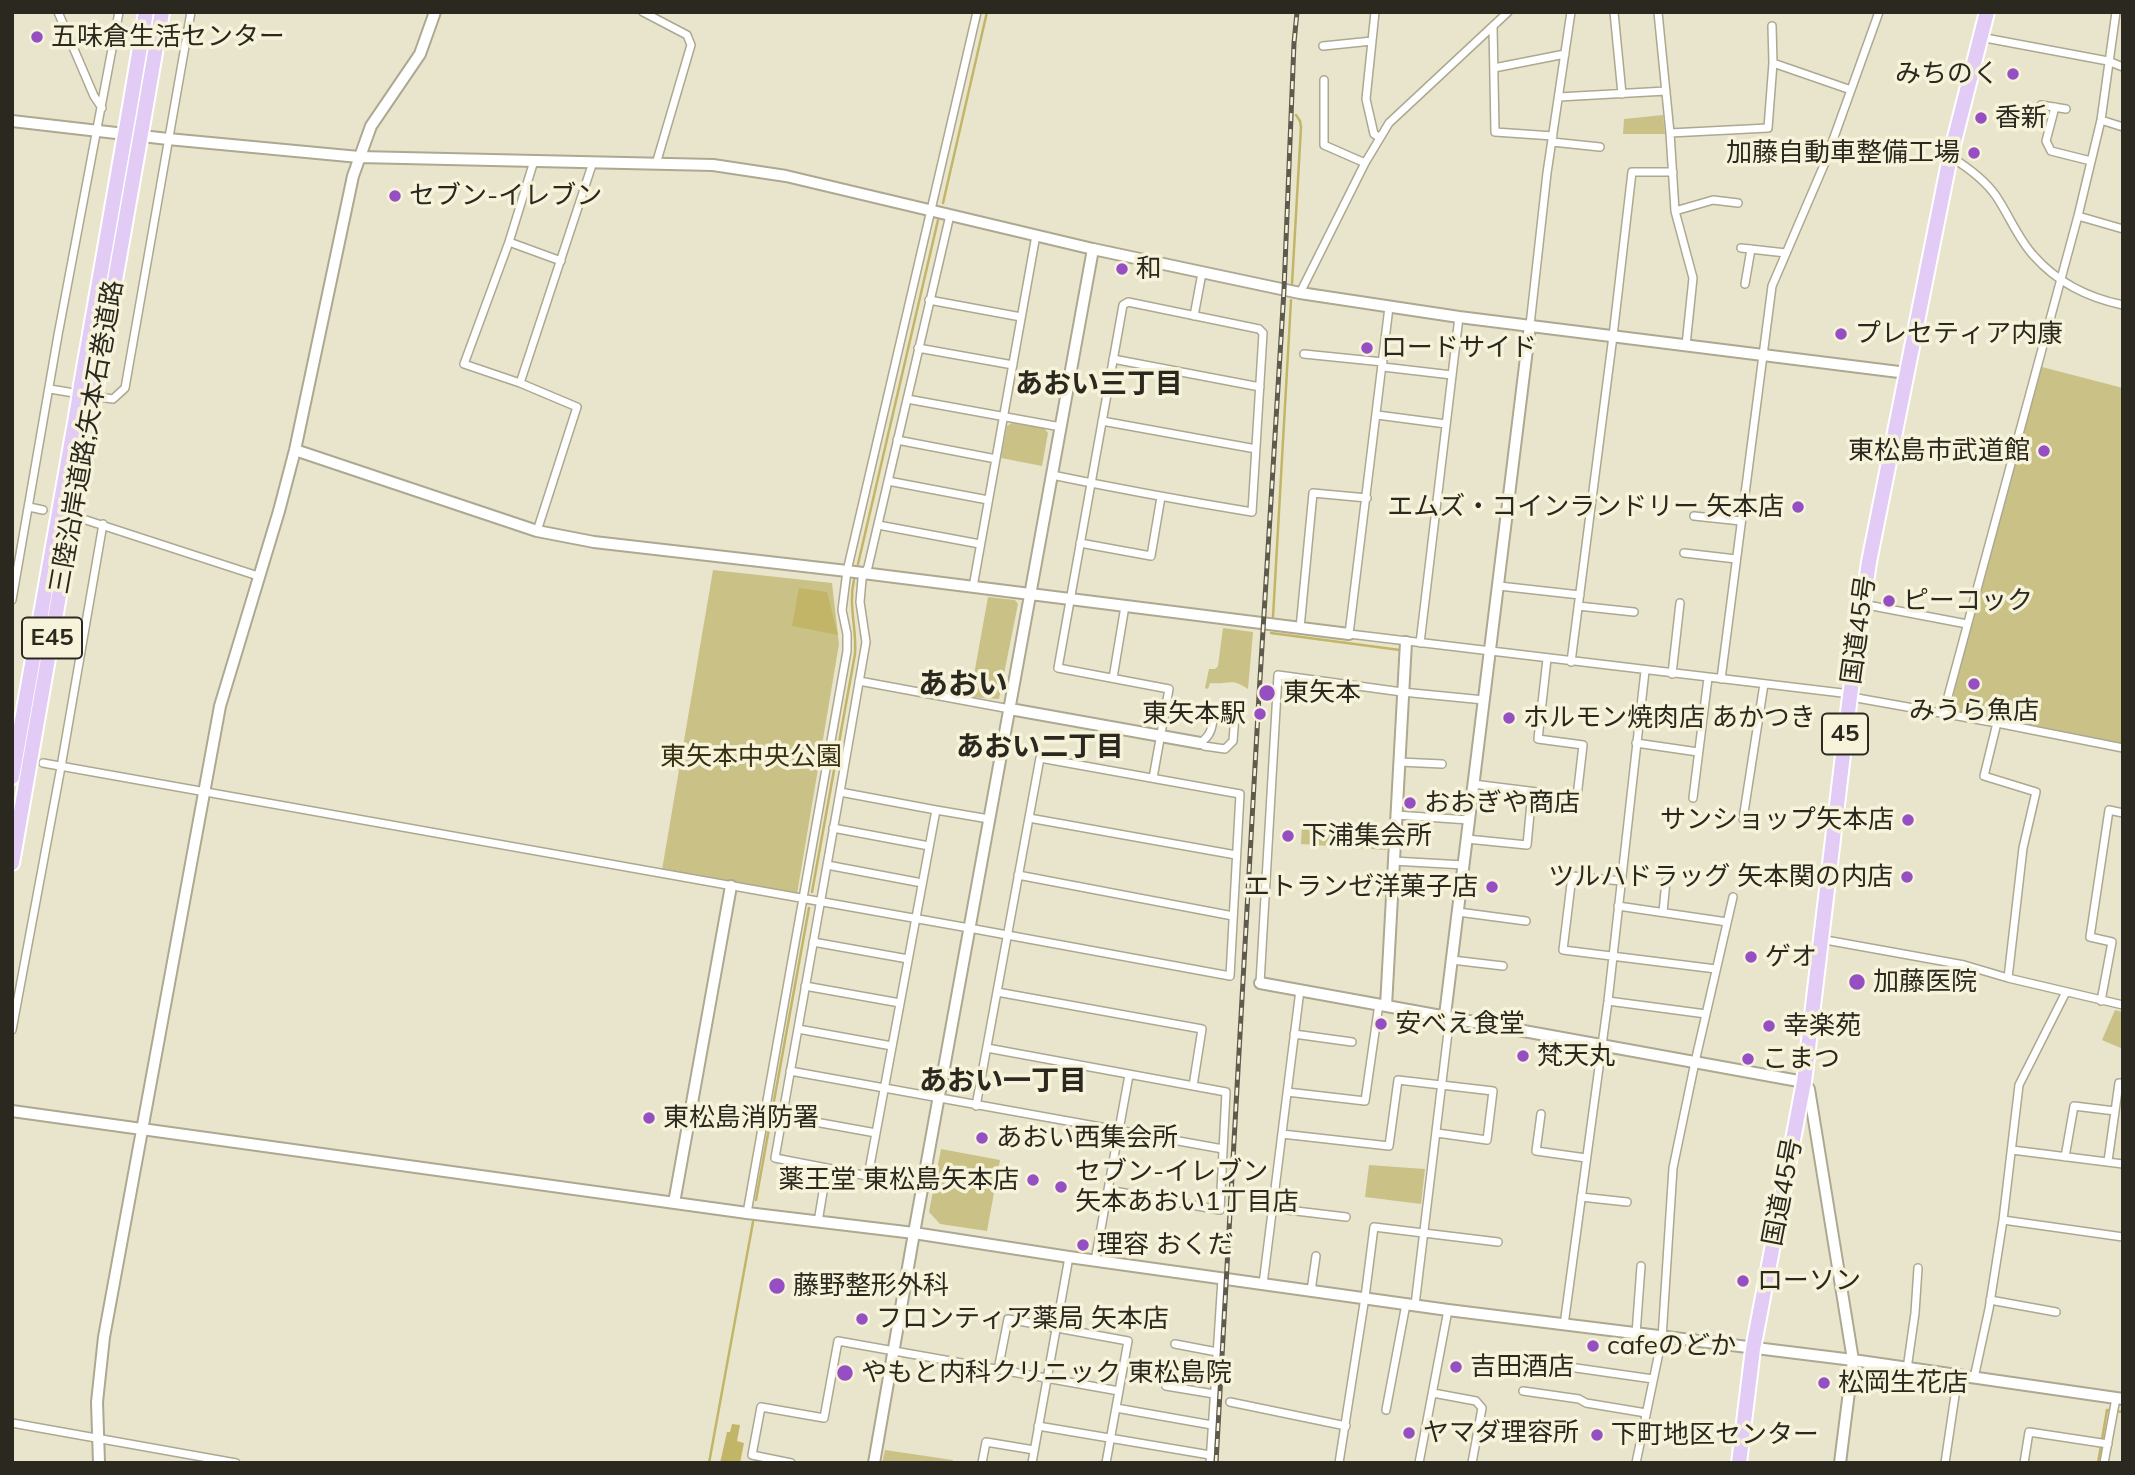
<!DOCTYPE html>
<html>
<head>
<meta charset="utf-8">
<style>
	body { margin:0 }
	#map { position:relative; width:2135px; height:1475px; overflow:hidden; background:#e9e5cd; font-family:Mulish,sans-serif }
	canvas { display:block }
	.frame { position:absolute; inset:0; border:14px solid #2a281f; pointer-events:none }
</style>
</head>
<body>
<div id="map">
<canvas width="2135" height="1475"></canvas>
<div class="frame"></div>
</div>
<script>
const g = document.querySelector('canvas').getContext('2d');
g.lineJoin = 'round';
function fill(path, color) { g.fillStyle = color; g.fill(path, 'evenodd'); }
function stroke(path, color, width, dash) { g.strokeStyle = color; g.lineWidth = width; g.lineCap = dash ? 'butt' : 'round'; g.setLineDash(dash || []); g.stroke(path); }
function label(font, color, halo, rows, align = 'center') {
  g.font = font + ' Mulish,"Noto Sans JP",sans-serif'; g.lineWidth = 7; g.setLineDash([]); g.textBaseline = 'middle'; g.strokeStyle = halo; g.fillStyle = color; for (const [text, x, y, turn = 0] of rows) {
    g.save(); g.translate(x, y); g.rotate((+turn || 0) * Math.PI / 180); g.textAlign = isNaN(turn) ? turn : align; if (halo) g.strokeText(text, 0, 0); g.fillText(text, 0, 0); g.restore();
  }
}
fill(new Path2D(`
	M1663,115l2,19h-42l1,-15z
	M2042,367l81,21v356l-173,-34 34,-147z
	M1012,423l32,5 4,5 -6,33 -41,-8 6,-32z
	M713,570l119,13 7,61 -42,250 -135,-24z
	M988,597l27,3 3,4 -19,95 -29,-2z
	M1223,628l30,4 -5,57c-17,-12 -19,-4 -38,-6l-2,6 -3,-1 4,-19h6l3,-3z
	M1302,823l82,4 4,2v17l-2,4 -85,-6z
	M2115,1010l8,2v37l-21,-9z
	M941,1149l59,11 -13,71 -47,-7 -11,-12z
	M1369,1165l56,4 -4,35 -56,-7z
	M885,1450l68,10 -1,3h-70z`), '#cac187');
fill(new Path2D(`
	M799,588l28,4 11,43 -46,-9z
	M732,1424l8,1 -3,16 7,2 -4,20h-20l7,-31h3z`), '#c2b567');
stroke(new Path2D(`
	M943,203l44,-191
	M1292,284l9,-157 -1,-6 -4,-6
	M858,564l80,-344
	M1273,617l18,-317
	M1271,633l129,17
	M812,892l43,-238c2,-25 -7,-49 -1,-74
	M756,1200l53,-292
	M709,1463l44,-241
	M2098,1463l9,-53 16,2`), '#c2b567', 2.5);
const street = new Path2D(`
	M58,12l36,84 8,12
	M643,12l44,23 4,10 -35,119
	M1375,12l-9,87 8,35 5,3
	M1614,12l8,82
	M1658,12l12,121 5,78 18,67 -7,67
	M1493,26l2,106 58,4
	M1980,37l128,24 15,6
	M1323,46l49,-5
	M1773,63l78,27
	M1494,68l71,-14
	M1324,80v65l41,18
	M1559,97l107,-6
	M2041,105l25,4
	M2055,107l-9,34 5,10 40,10
	M2101,120l22,7
	M1670,133l98,-5 5,-65 -1,-37
	M1552,142l48,5
	M1951,157c16,10 34,23 45,39 13,19 22,43 38,60 23,26 55,42 89,49
	M534,161l-25,81 -45,122 56,19 57,24 -40,124
	M1675,211l38,-11 25,3
	M2078,216l45,13
	M509,242l52,19
	M1741,248l45,5
	M1745,284l6,-35
	M1300,293l65,-130 24,-40 119,-111
	M929,300l92,17
	M1389,307l-40,327 493,59 15,5 140,25 126,25
	M1194,316l8,-43
	M1530,325l17,-152 24,-161
	M918,348l95,17
	M1304,354l79,8
	M1113,359l147,28
	M1383,367l69,8
	M520,383l73,-221
	M50,389l30,5
	M92,396l21,3 12,-11 66,-376
	M907,399l154,28
	M1377,415l69,9
	M1102,421l154,28
	M897,440l99,19
	M1052,475c67,14 133,26 200,37l11,-179 -4,-4 -131,-27 -5,3 -65,363 111,21 -16,89
	M888,481l100,19
	M29,507l14,3
	M1694,516l47,5
	M86,520l172,56
	M878,525l102,19
	M1080,543l71,13 10,-59
	M1684,553l52,6
	M1499,586l81,9
	M973,587l63,-352
	M12,600l46,-265 61,-323
	M1862,604l105,20
	M1578,606l56,6
	M1300,628l13,-135 54,5
	M1420,643l39,-326
	M1571,662l42,-326 19,-164h41
	M1672,674l8,-71
	M1113,678l12,-72
	M1721,679l51,-393 52,-121 55,-153
	M859,681l151,28
	M1222,707l7,1 6,7 -2,26 -8,8 -21,-3 -4,-3c12,-8 12,-16 14,-29z
	M1943,715l135,-499 23,-96 15,-108
	M1997,723l-13,53 52,16 -13,56 -15,130
	M1636,743l62,9
	M1399,762l43,2
	M43,763l926,165c87,16 174,32 261,48l10,-182 -200,-36c-21,116 -43,232 -64,348
	M1473,784l104,13 6,-52 -45,-6 9,-80
	M840,792l96,18 -68,366 -93,-18z
	M840,792l26,-150 -6,-40 2,-23 6,-12 82,-352
	M1693,798l15,-120
	M936,810l53,9
	M1396,815l73,5
	M1029,818l207,37
	M1743,819l21,-135
	M833,828l96,18
	M1467,839l60,6 5,-53
	M1393,861l71,4
	M827,865l95,18
	M1018,875l215,41
	M1621,881l-49,-5 -9,74 153,19
	M1618,906l109,16
	M1458,912l68,9
	M1663,912l3,-31
	M1820,939l144,26 44,13 115,27
	M813,942l95,17
	M1452,960l51,6
	M1260,983l18,-308 124,17 82,8
	M805,986l95,17
	M997,992l205,37 -9,57
	M1608,1001l98,13
	M2101,1001l11,-59 -22,-5 19,-127 14,3
	M798,1029l94,17
	M12,1030l49,-263 42,-243
	M1294,1034l58,8
	M987,1048l239,44 -6,118 -112,-20
	M790,1071l433,78
	M1287,1092l78,9 14,-97
	M1541,1114l-5,37 50,7
	M782,1116l94,17
	M1282,1134l107,12 9,-66 95,11 -6,49 -50,-7
	M2012,1150l111,14
	M2065,1157l9,-51 41,5
	M2108,1161l11,-78h4
	M1581,1197l46,5
	M1271,1208l75,9
	M747,1213l100,-562v-17l-5,-24 5,-39 130,-559
	M2003,1220l16,-135 47,-93
	M818,1222l9,-54
	M1095,1261l34,-186
	M1263,1284l37,-294
	M1311,1291l5,-35
	M1990,1300l66,12
	M1415,1305l34,-281 -4,-9
	M1564,1325l44,-324 37,-330
	M1636,1334l5,-68
	M1175,1344l42,8
	M1534,1362l119,17
	M1907,1369l8,-56 3,-45
	M998,1370l10,-51 120,22 -22,122
	M1974,1378l15,-69 14,-89 120,17
	M1166,1386l48,8
	M1523,1391l56,8 7,4 60,10
	M1433,1393l43,8 6,7 -10,55
	M1230,1402l116,24
	M1116,1408l96,17
	M1386,1410l20,-106
	M12,1423l224,40
	M1038,1426l172,29
	M791,1463l-39,-8 9,-48 63,11 14,-77 281,50
	M982,1463l4,-21 48,8
	M1032,1463l37,-206
	M1210,1463l12,-184
	M1339,1463l26,-166 9,-70 124,15
	M1419,1463l29,-153
	M1636,1463l26,-125 11,-170 22,-106 38,-165
	M1945,1463l13,-88
	M2024,1463l5,-31 79,12
	M2104,1463l12,-65`);
const secondary = new Path2D(`
	M12,121l156,18 191,18 354,8 73,11 307,73 207,44 159,24 448,56
	M295,450l242,81 57,11 253,29 502,63
	M1010,709l190,34
	M1260,983l544,99 5,7 44,271 -13,103
	M1386,1006l20,-364
	M1445,1015l85,-690
	M12,1111l735,102 167,20 155,24 379,53 405,50 270,39
	M674,1203l57,-317
	M99,1463l-2,-61 7,-65 116,-631 59,-195 16,-61 58,-274 18,-50 49,-72 15,-42
	M874,1463l40,-230 179,-984`);
const highway = new Path2D(`
	M128,118l18,-106
	M143,122l19,-110
	M81,385l42,-239
	M96,388l42,-238
	M12,777l65,-366
	M12,863l79,-449
	M1739,1463l14,-114 51,-267 46,-386 19,-134 81,-405 37,-145`);
stroke(street, '#aca891', 10);
stroke(secondary, '#aca891', 14);
stroke(highway, '#fff', 18);
stroke(street, '#fff', 7);
stroke(secondary, '#fff', 10);
stroke(highway, '#e2cbf5', 14);
const rail = new Path2D(`
	M1216,1463l43,-768 25,-405 10,-247 3,-31`);
stroke(rail, '#5e5b4e', 5);
stroke(rail, '#f6f3da', 2.5, [8]);
const highwayBridge = new Path2D(`
	M123,146l5,-28
	M138,150l5,-28
	M77,411l4,-26
	M91,414l5,-26`);
stroke(highwayBridge, '#fff', 18, []);
stroke(highwayBridge, '#e2cbf5', 14);
for (const [x, y, r, color] of [
	[37,37,7,"#964fc3"],
	[2013,74,7,"#964fc3"],
	[1981,118,7,"#964fc3"],
	[1974,153,7,"#964fc3"],
	[395,196,7,"#964fc3"],
	[1122,269,7,"#964fc3"],
	[1841,334,7,"#964fc3"],
	[1367,348,7,"#964fc3"],
	[2044,451,7,"#964fc3"],
	[1798,507,7,"#964fc3"],
	[1889,601,7,"#964fc3"],
	[1974,684,7,"#964fc3"],
	[1267,693,9,"#964fc3"],
	[1260,714,7,"#964fc3"],
	[1509,718,7,"#964fc3"],
	[1410,803,7,"#964fc3"],
	[1908,820,7,"#964fc3"],
	[1288,836,7,"#964fc3"],
	[1907,877,7,"#964fc3"],
	[1492,887,7,"#964fc3"],
	[1751,957,7,"#964fc3"],
	[1857,982,9,"#964fc3"],
	[1381,1024,7,"#964fc3"],
	[1769,1026,7,"#964fc3"],
	[1523,1056,7,"#964fc3"],
	[1748,1059,7,"#964fc3"],
	[649,1118,7,"#964fc3"],
	[982,1138,7,"#964fc3"],
	[1033,1180,7,"#964fc3"],
	[1061,1187,7,"#964fc3"],
	[1083,1245,7,"#964fc3"],
	[1743,1281,7,"#964fc3"],
	[777,1286,9,"#964fc3"],
	[862,1319,7,"#964fc3"],
	[1593,1346,7,"#964fc3"],
	[1456,1367,7,"#964fc3"],
	[845,1373,9,"#964fc3"],
	[1824,1383,7,"#964fc3"],
	[1409,1433,7,"#964fc3"],
	[1597,1435,7,"#964fc3"]
]) { const dot = new Path2D(); dot.arc(x, y, r, 0, 2 * Math.PI); g.fillStyle = color; g.fill(dot); stroke(dot, '#f6f3da', 2.5); }
for (const [x, y, w] of [
	[52,638,60],
	[1845,734,46]
]) { const box = new Path2D(); box.roundRect(x - w / 2, y - 20.5, w, 41, 5); g.fillStyle = '#f6f3da'; g.fill(box); stroke(box, '#2a281f', 2); }
label('bold 24px', '#2a281f', null, [
	["E45",52,638],
	["45",1845,734]
]);
label('26px', '#2a281f', '#f6f3da', [
	["五味倉生活センター",51,37],
	["みちのく",1999,74,"right"],
	["香新",1995,118],
	["加藤自動車整備工場",1960,153,"right"],
	["セブン-イレブン",409,196],
	["和",1136,269],
	["プレセティア内康",1855,334],
	["ロードサイド",1381,348],
	["東松島市武道館",2030,451,"right"],
	["エムズ・コインランドリー 矢本店",1784,507,"right"],
	["ピーコック",1903,601],
	["東矢本",1283,693],
	["みうら魚店",1974,711,"center"],
	["東矢本駅",1246,714,"right"],
	["ホルモン焼肉店 あかつき",1523,718],
	["おおぎや商店",1424,803],
	["サンショップ矢本店",1894,820,"right"],
	["下浦集会所",1302,836],
	["ツルハドラッグ 矢本関の内店",1893,877,"right"],
	["エトランゼ洋菓子店",1478,887,"right"],
	["ゲオ",1765,957],
	["加藤医院",1873,982],
	["安べえ食堂",1395,1024],
	["幸楽苑",1783,1026],
	["梵天丸",1537,1056],
	["こまつ",1762,1059],
	["東松島消防署",663,1118],
	["あおい西集会所",996,1138],
	["セブン-イレブン",1075,1172],
	["矢本あおい1丁目店",1075,1202],
	["薬王堂 東松島矢本店",1019,1180,"right"],
	["理容 おくだ",1097,1245],
	["ローソン",1757,1281],
	["藤野整形外科",793,1286],
	["フロンティア薬局 矢本店",876,1319],
	["cafeのどか",1607,1346],
	["吉田酒店",1470,1367],
	["やもと内科クリニック 東松島院",861,1373],
	["松岡生花店",1838,1383],
	["ヤマダ理容所",1423,1433],
	["下町地区センター",1611,1435]
], 'left');
label('26px', '#2a281f', '#f6f3da', [
	["三陸沿岸道路;矢本石巻道路",87,437,-80],
	["国道45号",1859,630,-82],
	["国道45号",1783,1192,-79]
]);
label('26px', '#383210', '#f6f3da', [
	["東矢本中央公園",751,757]
]);
label('bold 28px', '#2a281f', '#f6f3da', [
	["あおい三丁目",1099,385],
	["あおい二丁目",1040,748],
	["あおい一丁目",1003,1082]
]);
label('bold 30px', '#2a281f', '#f6f3da', [
	["あおい",963,685]
]);
</script>
</body>
</html>
